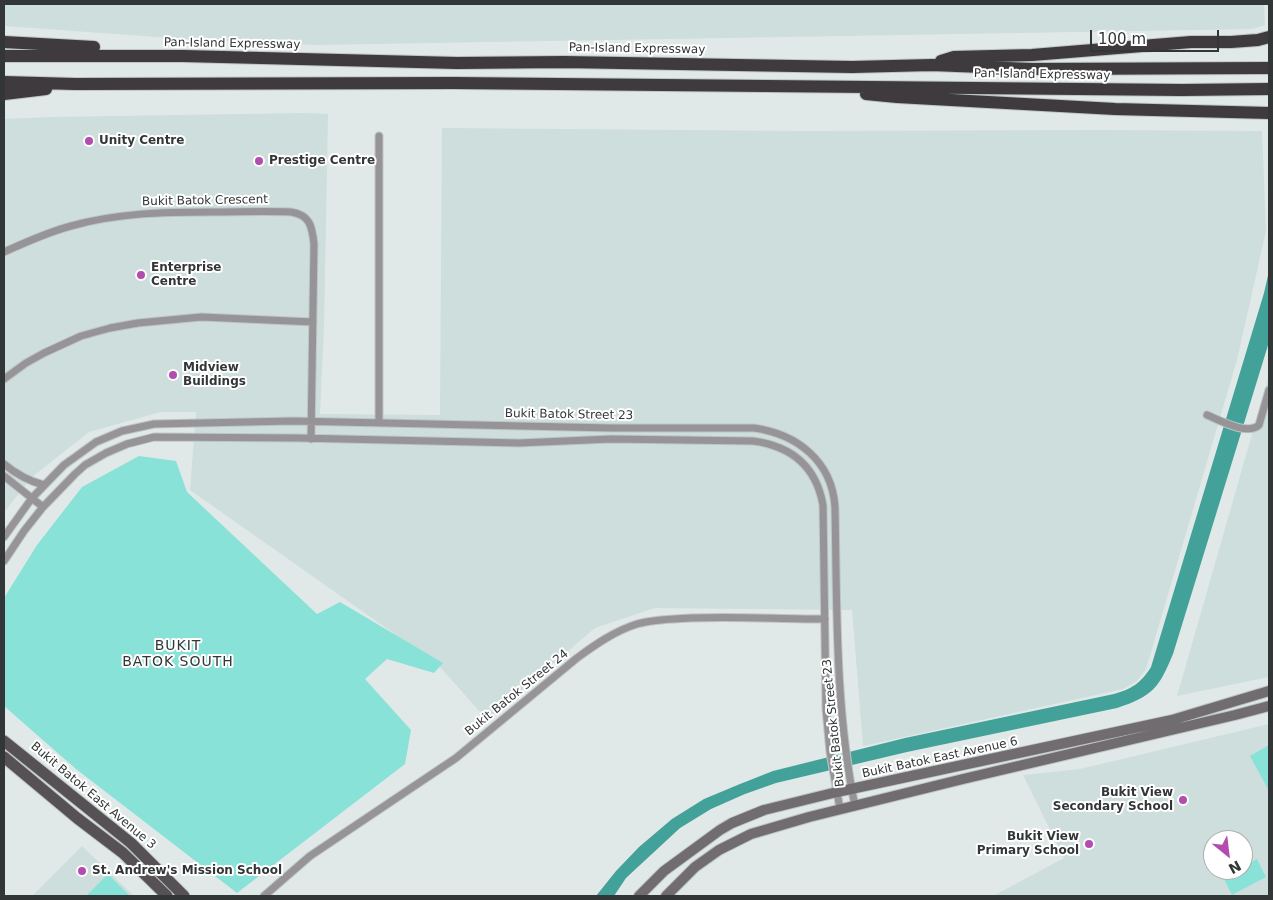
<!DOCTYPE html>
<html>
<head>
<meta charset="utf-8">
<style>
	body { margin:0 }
	#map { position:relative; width:1273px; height:900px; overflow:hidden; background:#e1e9e8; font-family:"DejaVu Sans",sans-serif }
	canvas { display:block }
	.frame { position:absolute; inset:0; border:5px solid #333636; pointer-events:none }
	.north { position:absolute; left:1203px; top:830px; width:50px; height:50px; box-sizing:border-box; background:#fff; border:1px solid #adafaf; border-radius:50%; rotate:151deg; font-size:14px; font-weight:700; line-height:20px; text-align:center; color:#333636 }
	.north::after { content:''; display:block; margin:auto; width:18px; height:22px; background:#b34caf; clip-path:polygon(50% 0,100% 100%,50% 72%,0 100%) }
	.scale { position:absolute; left:1090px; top:30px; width:129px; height:22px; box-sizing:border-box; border:2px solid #333636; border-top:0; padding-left:6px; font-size:15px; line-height:18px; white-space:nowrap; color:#333636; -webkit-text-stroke:4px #fff; paint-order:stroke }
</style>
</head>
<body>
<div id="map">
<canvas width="1273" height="900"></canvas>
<div class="frame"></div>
<div class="north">N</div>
<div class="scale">100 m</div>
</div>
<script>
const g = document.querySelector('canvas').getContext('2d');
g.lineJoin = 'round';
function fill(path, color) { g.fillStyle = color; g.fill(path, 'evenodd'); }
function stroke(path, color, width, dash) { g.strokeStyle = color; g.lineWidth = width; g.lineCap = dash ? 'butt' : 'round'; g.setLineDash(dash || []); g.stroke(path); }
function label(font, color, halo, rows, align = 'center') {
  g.font = font + ' "DejaVu Sans",sans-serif'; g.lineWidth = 4; g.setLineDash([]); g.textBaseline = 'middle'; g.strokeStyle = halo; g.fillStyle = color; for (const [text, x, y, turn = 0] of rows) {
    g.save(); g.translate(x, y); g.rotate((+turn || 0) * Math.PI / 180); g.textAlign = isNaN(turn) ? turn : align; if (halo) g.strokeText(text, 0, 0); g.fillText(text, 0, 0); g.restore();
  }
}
fill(new Path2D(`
	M4,4h1260l1,21 -12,4 -936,16 -118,-5 -195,-14z
	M304,113l24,1 -4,213 -4,87 120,1 2,-287 361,3 294,-1 165,1 4,100 -29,129 -91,309 -9,12 -14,8 -260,57 -11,-136 -197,-2 -60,20 -108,92 -54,-61 -27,-17 -216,-152 6,-78h-35l-72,20 -57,45 -28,35v-393l46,-2z
	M1269,375v302l-92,19z
	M1269,724v172h-276l71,-38 -41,-83 57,-6zM1213,840h30v30h-30z
	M82,846l52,50h-102z`), '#cddedc');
fill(new Path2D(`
	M139,456l37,5 11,31 130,122 23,-12 103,61 -9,10 -47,-14 -22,20 46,51 -6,34 -168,129 -161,-124 -72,-63v-108l33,-53 45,-58z
	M1269,745v46l-19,-35z
	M1257,859l9,18 -34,18 -9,-18 14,-7h6v-3z
	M108,874l22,22h-44z`), '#88e2d8');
fill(new Path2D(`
	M1269,271v71l-96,312c-14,34 -20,42 -56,54l-210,44 -131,31 -31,11 -34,15 -31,19 -54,50 -12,18h-18l20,-25 23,-24 33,-28 32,-20 36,-15 33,-13 132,-33 209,-44c18,-5 27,-11 37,-27l113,-374z`), '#42a299');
const minor = new Path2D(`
	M4,252c22,-10 44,-20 67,-26 46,-13 93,-14 140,-14 27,0 53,-1 80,0 19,3 21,14 23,32l-3,195
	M4,379l22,-16 18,-10 37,-17 29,-8 28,-5 63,-6 112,5
	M1207,415c12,5 41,21 52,10l10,-35
	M379,423v-287
	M4,464c12,10 24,17 40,21
	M4,476l39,31
	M4,537l28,-39 32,-33 14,-10 18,-13 26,-11 32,-7 139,-3 319,7h142c43,6 78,33 81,79 2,99 0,202 20,299
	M4,561l20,-30 19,-24 32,-33 10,-9 21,-12 21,-9 27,-7 145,1 220,5 92,-4 142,2c38,5 63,25 70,64l3,204 4,43 10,57
	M264,896l46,-40 146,-98 121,-100c19,-14 38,-27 60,-34 17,-5 36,-5 54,-6 44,-2 89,1 134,1`);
const secondary = new Path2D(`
	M639,896l25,-25 56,-41 12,-7 32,-13 73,-18 335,-72 97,-29
	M666,896l29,-29 24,-17 32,-16 58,-17 154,-38 272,-64 34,-9`);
const primary = new Path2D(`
	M4,741l127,102 53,53
	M4,757l73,61 46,35 44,43`);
const motorway = new Path2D(`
	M4,42l90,5
	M4,56h179l274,7 107,-1 288,5 80,-2 100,4 237,-1
	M941,61l13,-4 78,-2 159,-13h40l27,-2 11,-3
	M4,82l71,2 379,-1 728,7 87,-1
	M4,94l42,-5
	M866,94l31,3 218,12 154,4`);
stroke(minor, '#bec5c4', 9);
stroke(secondary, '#bec5c4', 12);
stroke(primary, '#bec5c4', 13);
stroke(motorway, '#bec5c4', 14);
stroke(minor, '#969496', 7);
stroke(secondary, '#706c6f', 10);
stroke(primary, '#555154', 11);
stroke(motorway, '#3e3a3d', 12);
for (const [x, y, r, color] of [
	[89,141,5,"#b34caf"],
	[259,161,5,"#b34caf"],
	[141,275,5,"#b34caf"],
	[173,375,5,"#b34caf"],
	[1183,800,5,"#b34caf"],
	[1089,844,5,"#b34caf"],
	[82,871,5,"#b34caf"]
]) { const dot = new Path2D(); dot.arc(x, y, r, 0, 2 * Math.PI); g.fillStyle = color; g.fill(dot); stroke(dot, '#fff', 2); }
label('12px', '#333636', '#fff', [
	["Pan-Island Expressway",232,44,1],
	["Pan-Island Expressway",637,49,1],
	["Pan-Island Expressway",1042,75,1],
	["Bukit Batok Crescent",205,201,-1],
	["Bukit Batok Street 23",569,415,1],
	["Bukit Batok Street 24",517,693,-39],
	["Bukit Batok Street 23",834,723,-96],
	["Bukit Batok East Avenue 6",940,758,-12],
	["Bukit Batok East Avenue 3",93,796,40]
]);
label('bold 12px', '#333636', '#fff', [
	["Unity Centre",99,141],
	["Prestige Centre",269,161],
	["Enterprise",151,268],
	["Centre",151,282],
	["Midview",183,368],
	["Buildings",183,382],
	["Bukit View",1173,793,"right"],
	["Secondary School",1173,807,"right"],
	["Bukit View",1079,837,"right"],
	["Primary School",1079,851,"right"],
	["St. Andrew's Mission School",92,871]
], 'left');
g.letterSpacing = '1px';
label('14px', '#333636', '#fff', [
	["BUKIT",178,646],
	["BATOK SOUTH",178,662]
]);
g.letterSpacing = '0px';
</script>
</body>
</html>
